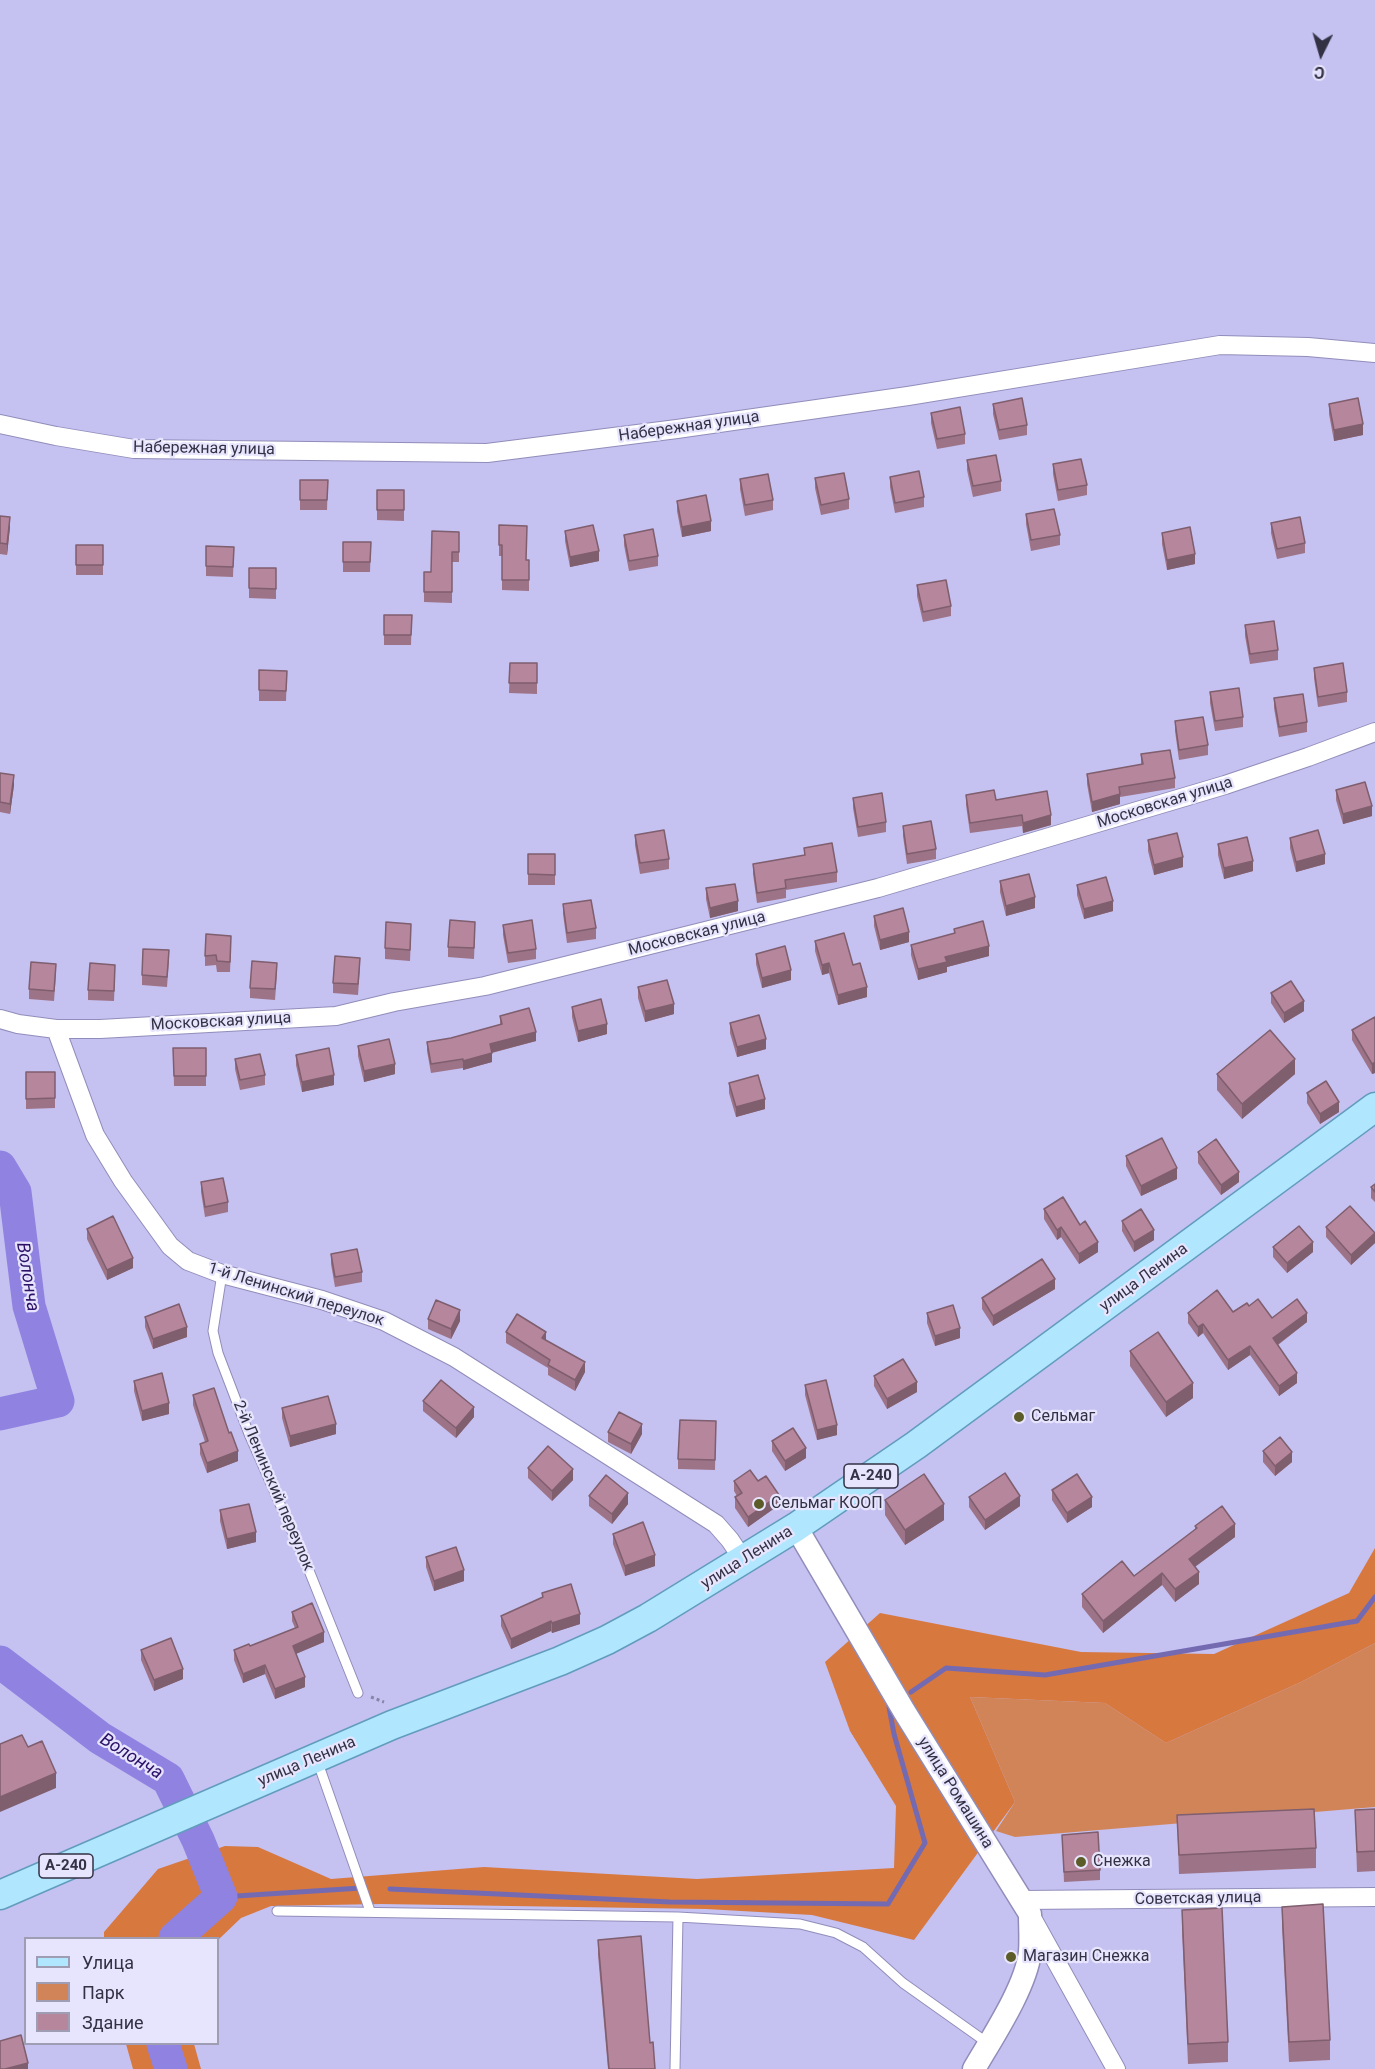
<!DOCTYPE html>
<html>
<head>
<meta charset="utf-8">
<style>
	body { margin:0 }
	#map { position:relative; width:1375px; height:2069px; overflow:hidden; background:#c5c1f1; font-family:Roboto,sans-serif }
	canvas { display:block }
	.legend { position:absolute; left:24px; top:1937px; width:195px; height:108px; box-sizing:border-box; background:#e7e5fe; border:2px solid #9f9db4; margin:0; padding:8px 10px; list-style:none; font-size:18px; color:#333144 }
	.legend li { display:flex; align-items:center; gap:12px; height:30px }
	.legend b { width:30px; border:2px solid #9f9db4 }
	.north { position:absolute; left:1291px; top:24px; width:60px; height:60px; -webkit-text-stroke:4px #e7e5fe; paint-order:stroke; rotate:185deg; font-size:16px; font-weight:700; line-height:24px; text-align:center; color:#333144 }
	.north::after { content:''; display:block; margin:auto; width:21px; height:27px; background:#333144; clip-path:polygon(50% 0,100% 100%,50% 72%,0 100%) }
</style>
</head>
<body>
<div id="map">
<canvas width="1375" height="2069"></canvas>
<ul class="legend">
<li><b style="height:8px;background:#b0e6fe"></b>Улица</li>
<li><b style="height:16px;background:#d28459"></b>Парк</li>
<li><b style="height:16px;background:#b6869d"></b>Здание</li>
</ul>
<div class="north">С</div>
</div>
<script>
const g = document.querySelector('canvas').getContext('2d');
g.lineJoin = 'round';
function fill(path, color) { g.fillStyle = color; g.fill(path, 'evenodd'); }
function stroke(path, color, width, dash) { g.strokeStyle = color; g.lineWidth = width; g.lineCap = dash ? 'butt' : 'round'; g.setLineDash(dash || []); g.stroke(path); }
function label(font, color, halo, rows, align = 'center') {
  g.font = font + ' Roboto,sans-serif'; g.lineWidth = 4.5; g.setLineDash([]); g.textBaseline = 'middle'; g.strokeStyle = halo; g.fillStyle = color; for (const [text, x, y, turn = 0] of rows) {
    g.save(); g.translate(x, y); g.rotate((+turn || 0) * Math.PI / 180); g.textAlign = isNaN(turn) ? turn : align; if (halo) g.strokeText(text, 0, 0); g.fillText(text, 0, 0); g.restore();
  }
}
fill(new Path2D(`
	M1375,1643v164l-360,30 -19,-6 19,-29 -45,-105 135,6 61,40 135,-61z`), '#d28459');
fill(new Path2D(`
	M1375,1548v95l-74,39 -135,61 -61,-40 -135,-6 45,105 -101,138 -102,-25 -106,-6 -325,-5 -110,2 -30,12 -23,22v-2h-114v-6l54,-63 67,-23 33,1 73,32 153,-12 213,12 197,-11 2,-62 -46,-75 -25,-69 55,-49 201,39 133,2 135,-61z
	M126,2044h68l7,25h-68z`), '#d7783f');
stroke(new Path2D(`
	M911,1692l35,-24 99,7 312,-54 18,-24
	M390,1889l280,13 218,2 37,-61 -31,-109 -5,-27
	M221,1897l140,-9`), '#746ab2', 5);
stroke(new Path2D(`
	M0,1167l15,25 14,114 29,95 -58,13
	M0,1662l100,76 68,41 30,61 23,57 -46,41
	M163,2044l8,25`), '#9082e1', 33);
const service = new Path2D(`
	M222,1274l-9,57 5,22 31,81 57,129 52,130
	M317,1760l53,151
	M277,1911l401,6 122,7 36,9 27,14 40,36 86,61
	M675,2069l3,-152`);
const minor = new Path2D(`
	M0,424l56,12 78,13 353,4 190,-24 231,-33 312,-51 88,2 67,6
	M0,1019l18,5 38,5h44l236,-13 58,-14 91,-16 393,-98 347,-103 83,-28 67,-25
	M56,1029l39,106 28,46 47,65 18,15 34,13 100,26 62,21 70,36 262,167 14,16 14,21
	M1021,1900l354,-3
	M1031,1916l85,153`);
const tertiary = new Path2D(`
	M796,1527l108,184 126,203c0,13 1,26 0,38 -4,35 -38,86 -56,117`);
const primary = new Path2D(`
	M0,1895l392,-170 168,-64 47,-21 41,-22 148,-91 120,-82 459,-338`);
stroke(service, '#918dba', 11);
stroke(minor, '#918dba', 20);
stroke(tertiary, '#918dba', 25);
stroke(primary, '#629cbd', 31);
stroke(new Path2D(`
	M371,1697l13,5`), '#8784a7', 3, [3, 3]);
stroke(service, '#fff', 9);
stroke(minor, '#fff', 18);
stroke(tertiary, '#fff', 22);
stroke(primary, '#b0e6fe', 28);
fill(new Path2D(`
	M993,404l34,21v10l-28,5 -6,-26z
	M1329,404l34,31 -29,6 -5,-27z
	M931,413l34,21v10l-28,5 -6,-26z
	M967,460l34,21v10l-28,6 -6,-27z
	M1053,464l34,21v10l-29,6 -5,-27z
	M890,477l34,20v10l-29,6 -5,-26z
	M815,478l34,21v10l-28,6 -6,-27z
	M740,479l33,21v10l-28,6 -5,-27z
	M300,480h28l-1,30h-27z
	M377,490h27v31l-27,-1z
	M677,501l34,30 -29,6 -5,-26z
	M1026,514l34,21v10l-29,6 -5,-27z
	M0,516l10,11 -3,28 -7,-1z
	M1271,523l34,20v10l-28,6 -6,-26z
	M499,525l27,35h3v31l-27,-1v-34h-3z
	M565,531l34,30 -29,6 -5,-26z
	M459,532v30h-7v41l-28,-1v-30h7z
	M1162,533l33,31 -28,6 -5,-26z
	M624,535l34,21v10l-29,5 -5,-26z
	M343,542h28l-1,30h-27z
	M76,545h27v30h-27z
	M206,546l28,1 -1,30 -27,-1z
	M249,568h27v31l-27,-1z
	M917,585l34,21v10l-28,6 -6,-26z
	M384,615h28l-1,30h-27z
	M1245,625l33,25v10l-28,4 -5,-28z
	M510,663h27v31l-28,-1z
	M1314,668l33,24v10l-29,5 -4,-29z
	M259,670l28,1 -1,30h-27z
	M1210,692l33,25v10l-28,4 -5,-28z
	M1274,698l33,24v10l-28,5 -5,-29z
	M1175,721l33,24v10l-29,5 -4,-29z
	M1141,754l34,24v10l-55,9v7l-28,8 -5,-28v-10l54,-9z
	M0,773l14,12 -4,29 -10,-2z
	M1336,790l36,26 -29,8 -7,-24z
	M966,795l30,5 55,25 -28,8 -1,-7 -52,7 -4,-28z
	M853,798l33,24v10l-28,5 -5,-29z
	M903,826l33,23v10l-29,5 -4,-28z
	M635,835l34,24v10l-29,5 -5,-29z
	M1290,838l35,26 -29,8 -6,-24z
	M1148,840l35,27 -29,8 -6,-24z
	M1218,844l35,27 -29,8 -6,-24z
	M804,848l33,24v10l-51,8v8l-29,5 -4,-29v-10l51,-8z
	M528,854h27v31h-27z
	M1000,881l35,27 -29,8 -6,-24z
	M1077,885l36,26 -29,8 -7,-24z
	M706,888l32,23 -28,7 -4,-19z
	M563,904l33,24v11l-29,4 -4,-29z
	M874,916l35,26 -29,8 -6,-24z
	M503,925l33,24v10l-28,4 -5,-28z
	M954,929l35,27 -42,11v5l-29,8 -7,-25v-10l43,-11z
	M475,932l-1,27 -26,-2v-10z
	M411,934l-1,27 -25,-2v-11z
	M815,941l38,24 14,32 -29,8 -9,-32 -7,2 -7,-24z
	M231,946l-1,26h-13l-1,-7 -11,1v-10z
	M756,954l35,26 -29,8 -6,-24z
	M169,960l-2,27 -25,-2v-10z
	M360,968l-2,27 -25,-2v-10z
	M277,973l-2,27 -25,-2v-10z
	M56,974l-2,27 -25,-2v-10z
	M115,975l-1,26 -26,-1v-10z
	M638,987l36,27 -29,8 -7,-24z
	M1271,993l33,18 -20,12 -13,-20z
	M572,1007l35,27 -29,8 -6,-25z
	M500,1016l36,25 -44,12v9l-29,8v-2l-32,5 -4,-22v-9l24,-4 49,-13z
	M1375,1017v56l-3,1 -20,-34v-10z
	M730,1023l36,26 -29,8 -7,-24z
	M358,1046l37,28 -31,8 -6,-26z
	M173,1048h33v38h-32z
	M296,1055l38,30 -32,7 -6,-27z
	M235,1059l30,16v10l-25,5 -5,-21z
	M26,1072h29v36l-29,1z
	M1217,1074h78l-53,45 -25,-29z
	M729,1083l36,26 -29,8 -7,-24z
	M1307,1093l32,19 -19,12 -13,-21z
	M1198,1152l41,30 -18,13 -23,-32z
	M1126,1156l51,23 -36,17 -15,-30z
	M201,1182l27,20v10l-23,5 -4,-25z
	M1375,1184v18l-4,-4v-11z
	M1044,1209l36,16 18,27 -19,12 -18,-27 -4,3 -13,-21z
	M1122,1221l32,19 -20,12 -12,-21z
	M1326,1227l49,6v10l-24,22 -25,-28z
	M87,1229l46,39 -26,12 -20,-41z
	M1273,1247l40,5 -26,21 -14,-16z
	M331,1254l31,18v10l-27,5 -4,-23z
	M1055,1289l-62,37 -11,-17v-11z
	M1249,1306l23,12 35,4 -29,23 19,38 -18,13 -29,-41 -22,15 -25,-37 -5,4 -10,-14v-10l45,-1z
	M927,1313l33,25 -25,8 -8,-23z
	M145,1317l42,20 -34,12 -8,-22z
	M428,1319l32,2 -9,18 -23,-10z
	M506,1332l40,9 39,31 -10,19 -27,-16v-7l-42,-25z
	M1130,1351l63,47 -27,19 -36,-51z
	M874,1376l43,16 -30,17 -13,-23z
	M134,1381l35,33 -27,7 -8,-30z
	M805,1385l32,50 -20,5 -12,-45z
	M193,1395l45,66 -31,12 -7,-19v-10l5,-2 -12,-37z
	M423,1401l51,16 -18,21 -33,-27z
	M282,1408l54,26 -46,13 -8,-29z
	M716,1421l-1,49 -37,-1v-10z
	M608,1432l34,2 -11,20 -23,-12z
	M772,1441l34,17 -21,13 -13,-20z
	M1263,1451l29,11 -17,14 -12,-14z
	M528,1468l45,12 -21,21 -24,-23z
	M734,1481h24l21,24 -31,22 -13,-19v-11l2,-1 -3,-5z
	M1052,1490l40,17 -25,16 -15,-23z
	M589,1496l39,8 -16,20 -23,-18z
	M969,1497l51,9 -35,24 -16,-23z
	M885,1500l59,20 -39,25 -20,-30z
	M220,1510l36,32 -29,7 -7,-28z
	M1195,1526l40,11 -40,30 4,17 -24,18 -13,-17 -59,48 -21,-26v-13l52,-18 61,-46z
	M613,1534l42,32 -30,10 -12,-32z
	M426,1557l38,24 -30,10 -8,-24z
	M542,1593l38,31 -28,9 -1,-2 -40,18 -10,-23v-10l41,-18z
	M292,1612l32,30 -28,12 9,33 -30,12 -10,-25 -22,9 -9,-23v-10l16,-4 45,-18 -3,-7z
	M141,1650l42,29 -29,12 -13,-31z
	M1375,1809v62l-18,1 -2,-62z
	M1177,1815l139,33v20l-137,6z
	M1062,1835l38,35v10l-36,2z
	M1282,1907l48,133v20l-41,2 -7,-136z
	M1182,1910l46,132v20l-40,2 -6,-134z
	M598,1940l52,103 5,26h-47l-10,-114z`), '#9d7387');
fill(new Path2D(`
	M1363,424v11l-29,6v-11z
	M10,517v10l-3,28v-11z
	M711,521v10l-29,6v-10z
	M599,551v10l-29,6v-10z
	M1195,554v10l-28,6v-10z
	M14,775v10l-4,29v-10z
	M1120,794v10l-28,8v-10z
	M1372,806v10l-29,8v-10z
	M1051,815v10l-28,8v-10z
	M1325,854v10l-29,8v-10z
	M1183,857v10l-29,8v-10z
	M1253,861v10l-29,8v-11z
	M1035,897v11l-29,8v-10z
	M738,901v10l-28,7v-10z
	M1113,901v10l-29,8v-10z
	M909,932v10l-29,8v-10z
	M989,946v10l-42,11v5l-29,8v-11l27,-12z
	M829,963v10l-7,2v-10z
	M791,970v10l-29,8v-10z
	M867,987v10l-29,8v-10z
	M1304,1001v10l-20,12v-10z
	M674,1004v10l-29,8v-11z
	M607,1024v10l-29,8v-11z
	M536,1032v9l-46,12v-9z
	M766,1039v10l-29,8v-10z
	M492,1053v9l-29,8v-9z
	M1295,1059v15l-53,45v-15z
	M1375,1062v11l-3,1v-10z
	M395,1064v10l-31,8v-11z
	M334,1075v10l-32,7v-10z
	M765,1099v10l-29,8v-10z
	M1339,1102v10l-19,12v-10z
	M1177,1168v11l-36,17v-10z
	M1239,1172v10l-18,13v-10z
	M1061,1227v10l-4,3v-10z
	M1154,1230v10l-20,12v-10z
	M1375,1233v10l-24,22v-10z
	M1098,1242v10l-19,12v-10z
	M1313,1242v10l-26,21v-10z
	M133,1258v10l-26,12v-10z
	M1055,1279v10l-62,37v-10z
	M460,1310v11l-9,18v-10z
	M1307,1313v9l-34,26v-10z
	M1203,1324v9l-5,4v-10z
	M187,1327v10l-34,12v-10z
	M960,1328v10l-25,8v-10z
	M546,1332v10l-4,-4z
	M1250,1346v9l-22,15v-10z
	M585,1362v10l-10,19v-11z
	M1297,1373v10l-18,13v-10z
	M917,1382v10l-30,17v-10z
	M1193,1383v15l-27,19v-15z
	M169,1403v11l-27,7v-10z
	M474,1407v10l-18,21v-10z
	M336,1424v10l-46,13v-11z
	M642,1424v10l-11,20v-10z
	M837,1425v10l-20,5v-10z
	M806,1448v10l-21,13v-10z
	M238,1451v10l-31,12v-10z
	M1292,1452v10l-17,14v-10z
	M573,1469v11l-21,21v-10z
	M628,1493v11l-16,20v-10z
	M779,1495v10l-31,22v-10z
	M1020,1496v10l-35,24v-10z
	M1092,1497v10l-25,16v-10z
	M944,1504v16l-39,25v-15z
	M1235,1524v13l-46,34v-12z
	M256,1532v10l-29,7v-10z
	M655,1555v11l-30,10v-10z
	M464,1570v11l-30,10v-10z
	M1199,1572v12l-24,18v-13z
	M1162,1573v12l-59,48v-12z
	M580,1614v10l-28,9v-10z
	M551,1621v10l-40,18v-10z
	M324,1632v10l-31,13v-9z
	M265,1665v9l-22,9v-9z
	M183,1669v10l-29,12v-11z
	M305,1677v10l-30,12v-10z
	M56,1773v15l-56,24v-15z
	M28,2063v6h-23z`), '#7f5e6e');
const building = new Path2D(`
	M1022,398l5,27 -28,5 -6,-26z
	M1358,398l5,26 -29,6 -5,-26z
	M960,407l5,27 -28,5 -6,-26z
	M996,455l5,26 -28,5 -6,-26z
	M1081,459l6,26 -29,5 -5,-26z
	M919,471l5,26 -29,6 -5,-26z
	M844,473l5,26 -28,6 -6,-27z
	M768,474l5,26 -28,5 -5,-26z
	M300,480h28l-1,20h-27z
	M377,490h27v20h-27z
	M706,495l5,26 -29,6 -5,-26z
	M1054,509l6,26 -29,5 -5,-26z
	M0,516l10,1 -3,27 -7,-1z
	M1300,517l5,26 -28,6 -6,-26z
	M499,525l28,1 -1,34h3v20h-27v-35h-3z
	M593,525l6,26 -29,6 -5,-26z
	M1190,527l5,27 -28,6 -5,-27z
	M653,529l5,27 -29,5 -5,-26z
	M432,531l27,1v20h-7v40h-28v-20h7z
	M343,542h28l-1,20h-27z
	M76,545h27v20h-27z
	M206,546l28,1 -1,20 -27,-1z
	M249,568h27v21l-27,-1z
	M946,580l5,26 -28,6 -6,-27z
	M384,615h28l-1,20h-27z
	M1274,621l4,29 -28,4 -5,-29z
	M510,663h27v20h-28z
	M1343,663l4,29 -29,5 -4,-29z
	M259,670l28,1 -1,20 -27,-1z
	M1239,688l4,29 -28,4 -5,-29z
	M1303,694l4,28 -28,5 -5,-29z
	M1203,717l5,28 -29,5 -4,-29z
	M1170,750l5,28 -56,9 1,7 -28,8 -5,-28 56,-10 -2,-10z
	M0,773l14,2 -4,29 -10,-2z
	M1365,782l7,24 -29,8 -7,-24z
	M994,790l2,10 51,-9 4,24 -28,8 -1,-8 -52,8 -4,-28z
	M882,793l4,29 -28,5 -5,-29z
	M931,821l5,28 -29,5 -4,-28z
	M664,830l5,29 -29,4 -5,-28z
	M1318,830l7,24 -29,8 -6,-24z
	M1177,833l6,24 -29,8 -6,-25z
	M1247,837l6,24 -29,7 -6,-24z
	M832,843l5,29 -52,8 1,8 -29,5 -4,-29 52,-9 -1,-7z
	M528,854h27v21l-27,-1z
	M1029,874l6,23 -29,9 -6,-25z
	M1106,877l7,24 -29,8 -7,-24z
	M735,884l3,17 -28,7 -4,-20z
	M591,900l5,28 -29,5 -4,-29z
	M903,908l6,24 -29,8 -6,-24z
	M450,920l25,2 -1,26 -26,-1z
	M532,920l4,29 -28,4 -5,-28z
	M983,921l6,25 -44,11 2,5 -29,7 -7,-24 44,-12 -1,-4z
	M386,922l25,2 -1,26 -25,-2z
	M844,933l9,32 7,-2 7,24 -29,8 -9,-32 -7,2 -7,-24z
	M206,934l25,2 -1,26 -13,-1 -1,-6 -11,1z
	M785,946l6,24 -29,8 -6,-24z
	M143,949l26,1 -2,27 -25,-2z
	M335,956l25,2 -2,26 -25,-1z
	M252,961l25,2 -2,26 -25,-1z
	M31,962l25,2 -2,27 -25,-2z
	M90,963l25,2 -1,26 -26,-1z
	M667,980l7,24 -29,7 -7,-24z
	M1291,981l13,20 -20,12 -13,-20z
	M601,999l6,25 -29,7 -6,-24z
	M529,1008l7,24 -46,12 2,9 -29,8v-2l-32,5 -4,-22 24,-4 51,-14 -2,-8z
	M759,1015l7,24 -29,8 -7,-24z
	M1375,1017v45l-3,2 -20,-34z
	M1270,1030l25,29 -53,45 -25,-30z
	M389,1039l6,25 -31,7 -6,-25z
	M173,1048h33v28h-32z
	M329,1048l5,27 -32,7 -6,-27z
	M260,1054l5,21 -25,5 -5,-21z
	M26,1072h29v26l-29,1z
	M758,1075l7,24 -29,8 -7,-24z
	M1326,1081l13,21 -19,12 -13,-21z
	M1162,1138l15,30 -36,18 -15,-30z
	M1216,1139l23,33 -18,13 -23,-33z
	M223,1178l5,24 -23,5 -4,-25z
	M1375,1184v8l-4,-5z
	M1063,1197l17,28 5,-4 13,21 -19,12 -18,-27 -4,3 -13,-21z
	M1350,1206l25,27 -24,22 -25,-28z
	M1141,1209l13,21 -20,12 -12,-21z
	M113,1216l20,42 -26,12 -20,-41z
	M1299,1226l14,16 -26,21 -14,-16z
	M357,1249l5,23 -27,5 -4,-23z
	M1042,1259l13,20 -62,37 -11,-18z
	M1217,1290l16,22 14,-9 2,3 9,-7 14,19 25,-19 10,14 -34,25 24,35 -18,13 -29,-40 -22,14 -25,-36 -5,3 -10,-14z
	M436,1300l24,10 -9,19 -23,-10z
	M179,1304l8,23 -34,12 -8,-22z
	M953,1305l7,23 -25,8 -8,-23z
	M517,1314l29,18 -4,6 43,24 -10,18 -27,-15 2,-5 -44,-28z
	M1158,1332l35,51 -27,19 -36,-51z
	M903,1359l14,23 -30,17 -13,-23z
	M162,1373l7,30 -27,8 -8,-30z
	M441,1380l33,27 -18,21 -33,-27z
	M826,1380l11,45 -20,5 -12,-45z
	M214,1388l15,45 2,-1 7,19 -31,12 -7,-19 8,-3 -15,-46z
	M328,1396l8,28 -46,12 -8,-28z
	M619,1412l23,12 -11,20 -23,-12z
	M680,1420l36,1 -1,39 -37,-1z
	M793,1428l13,20 -21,13 -13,-20z
	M1280,1437l12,15 -17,14 -12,-15z
	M548,1446l25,23 -21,22 -24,-23z
	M750,1470l8,11 8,-5 13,19 -31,22 -13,-20 7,-4 -8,-12z
	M1005,1473l15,23 -35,24 -16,-23z
	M924,1474l20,30 -39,26 -20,-30z
	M1077,1474l15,23 -25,16 -15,-23z
	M606,1475l22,18 -16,21 -23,-18z
	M249,1504l7,28 -29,7 -7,-29z
	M1222,1506l13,18 -46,35 10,13 -24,17 -13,-16 -59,48 -21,-27 40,-33 12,15 63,-48 -2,-2z
	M643,1522l12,33 -30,11 -12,-32z
	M456,1547l8,23 -30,11 -8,-24z
	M571,1584l9,30 -28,9 -1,-2 -40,18 -10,-23 42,-19 -1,-4z
	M312,1603l12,29 -31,14 12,31 -30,12 -10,-24 -22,9 -9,-24 15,-6 1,2 48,-19 -6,-15z
	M171,1638l12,31 -29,11 -13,-30z
	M22,1735l6,12 14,-6 14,32 -56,24v-53z
	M1314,1809l2,39 -137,7 -2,-40z
	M1375,1809v42l-18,1 -2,-42z
	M1098,1832l2,38 -36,2 -2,-37z
	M1323,1904l7,136 -41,2 -7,-135z
	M1222,1908l6,134 -40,2 -6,-134z
	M641,1936l9,107 3,-1 2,27h-46l-11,-129z
	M21,2035l7,28 -23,6h-5v-28z`);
fill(building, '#b6869d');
stroke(building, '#7f5e6e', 1.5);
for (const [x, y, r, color] of [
	[1019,1417,6,"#5c5c29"],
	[759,1504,6,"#5c5c29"],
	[1081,1862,6,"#5c5c29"],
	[1011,1957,6,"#5c5c29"]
]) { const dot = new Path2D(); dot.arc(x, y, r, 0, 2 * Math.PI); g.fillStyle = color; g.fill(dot); stroke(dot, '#e7e5fe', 2); }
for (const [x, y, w] of [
	[871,1476,54],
	[66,1866,54]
]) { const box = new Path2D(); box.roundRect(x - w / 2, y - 12, w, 24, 4.5); g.fillStyle = '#e7e5fe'; g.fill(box); stroke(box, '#333144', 1.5); }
label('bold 15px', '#333144', null, [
	["А-240",871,1476],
	["А-240",66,1866]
]);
label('16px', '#333144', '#e7e5fe', [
	["Набережная улица",689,427,-8],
	["Набережная улица",204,449,1],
	["Московская улица",1165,803,-17],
	["Московская улица",697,934,-14],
	["Московская улица",221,1022,-3],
	["улица Ленина",1144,1278,-36],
	["1-й Ленинский переулок",296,1295,17],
	["2-й Ленинский переулок",273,1486,67],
	["улица Ленина",747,1558,-32],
	["улица Ленина",307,1762,-23],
	["улица Ромашина",955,1793,58],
	["Советская улица",1198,1899,-1]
]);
label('16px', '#333144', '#e7e5fe', [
	["Сельмаг",1031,1417],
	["Сельмаг КООП",771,1504],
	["Снежка",1093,1862],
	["Магазин Снежка",1023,1957]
], 'left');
label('italic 18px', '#2c1166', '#e7e5fe', [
	["Волонча",27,1277,81],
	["Волонча",131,1757,32]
]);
</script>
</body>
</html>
